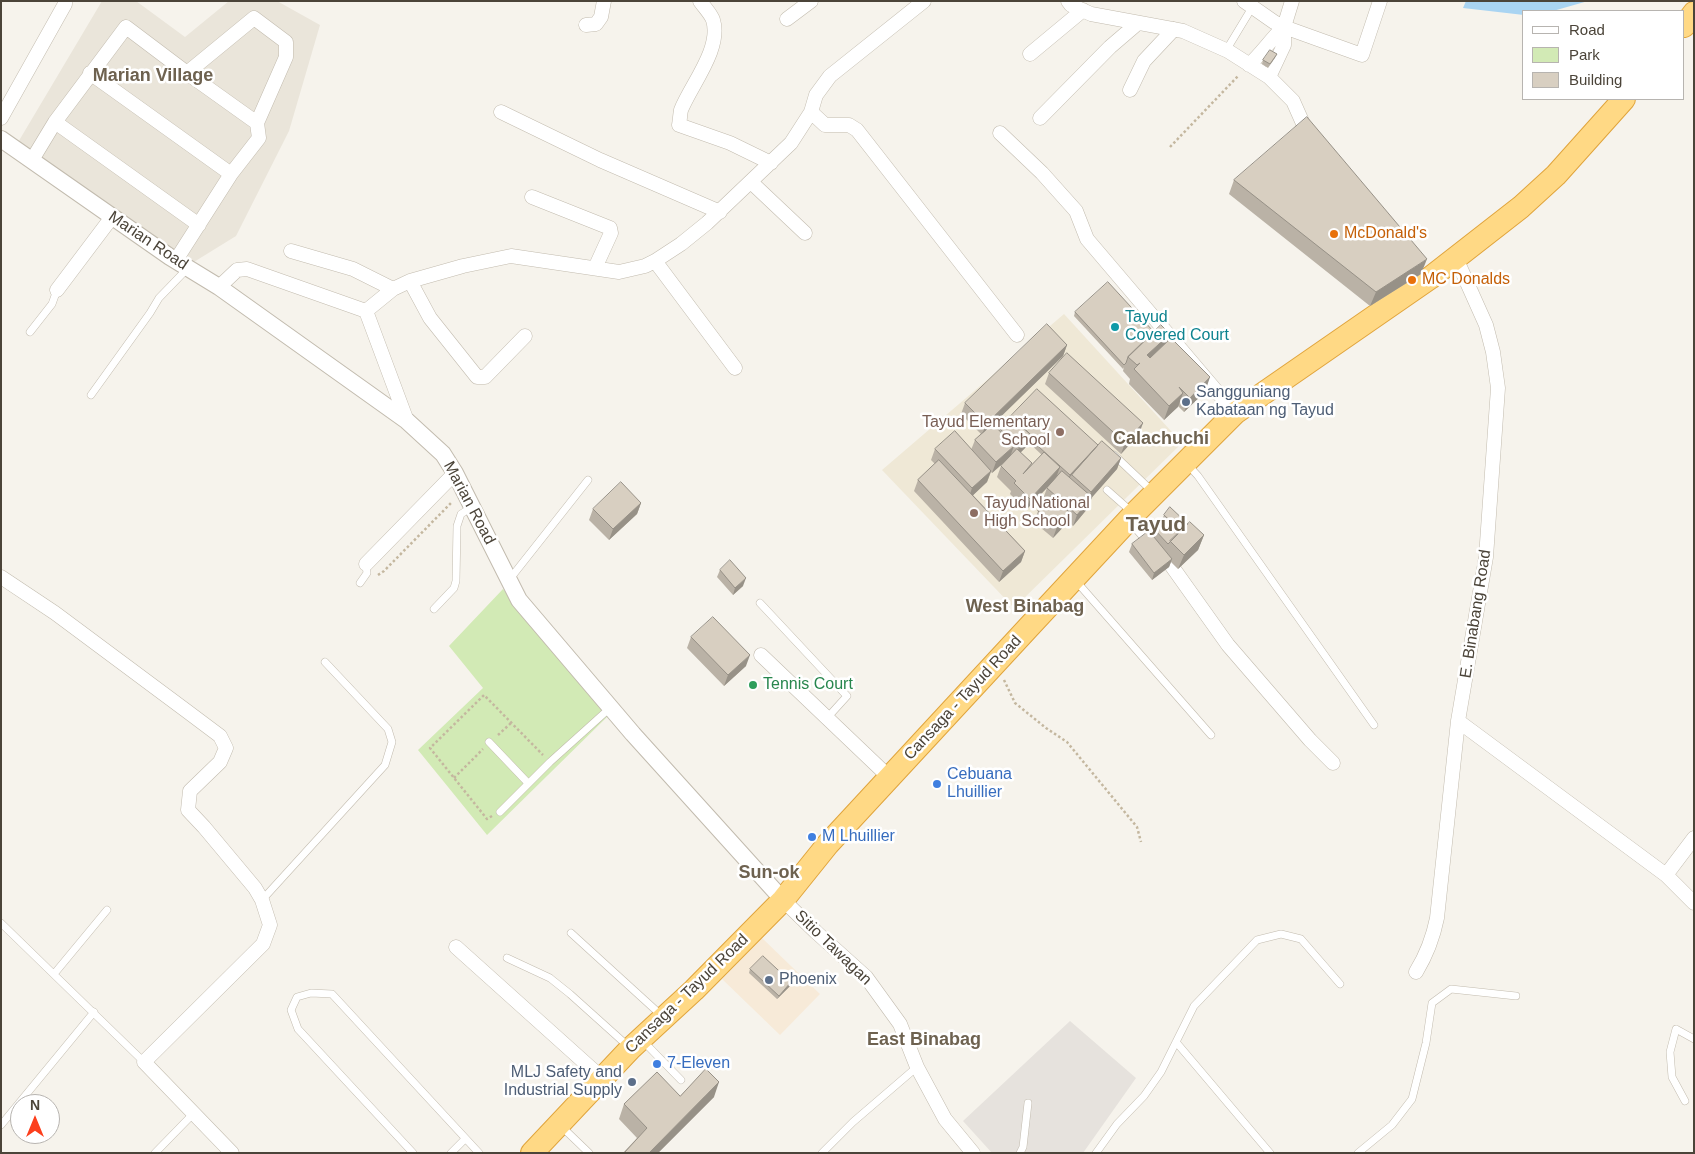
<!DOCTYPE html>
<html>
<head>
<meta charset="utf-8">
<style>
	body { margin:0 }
	#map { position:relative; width:1695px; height:1154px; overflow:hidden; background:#f6f3ec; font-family:Helvetica,sans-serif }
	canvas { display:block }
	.frame { position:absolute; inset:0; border:2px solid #4b4439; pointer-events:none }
	.legend { position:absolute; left:1522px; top:10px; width:162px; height:90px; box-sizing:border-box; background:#fff; border:1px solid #b7b4b0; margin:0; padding:6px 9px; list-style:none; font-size:15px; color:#4b4439 }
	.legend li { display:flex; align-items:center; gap:10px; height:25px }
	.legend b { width:25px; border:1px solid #b7b4b0 }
	.north { position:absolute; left:10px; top:1094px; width:50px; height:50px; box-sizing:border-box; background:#fff; border:1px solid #b7b4b0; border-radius:50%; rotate:0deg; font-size:14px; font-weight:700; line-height:20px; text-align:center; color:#4b4439 }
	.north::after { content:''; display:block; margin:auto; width:18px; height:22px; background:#fc3f1d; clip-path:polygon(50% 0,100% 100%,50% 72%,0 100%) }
</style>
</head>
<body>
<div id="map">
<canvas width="1695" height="1154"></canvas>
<div class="frame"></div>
<ul class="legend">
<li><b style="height:6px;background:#fff"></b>Road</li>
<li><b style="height:14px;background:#d2eab5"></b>Park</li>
<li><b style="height:14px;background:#d8cfc1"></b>Building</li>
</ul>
<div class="north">N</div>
</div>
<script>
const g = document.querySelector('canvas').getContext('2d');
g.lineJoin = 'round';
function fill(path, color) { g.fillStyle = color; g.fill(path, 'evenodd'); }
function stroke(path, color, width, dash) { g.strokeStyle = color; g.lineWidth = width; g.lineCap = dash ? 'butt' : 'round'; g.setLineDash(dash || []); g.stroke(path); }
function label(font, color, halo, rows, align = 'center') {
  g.font = font + ' Helvetica,sans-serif'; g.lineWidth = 5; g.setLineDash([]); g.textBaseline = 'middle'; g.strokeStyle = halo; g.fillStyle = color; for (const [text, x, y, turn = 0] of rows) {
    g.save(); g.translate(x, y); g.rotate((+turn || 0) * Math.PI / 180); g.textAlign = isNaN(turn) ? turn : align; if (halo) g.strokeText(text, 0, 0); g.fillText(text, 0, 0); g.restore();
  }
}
fill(new Path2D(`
	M102,1h34l49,36 44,-36h48l43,24 -31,106 -53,105 -47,29 -172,-121z`), '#eae5da');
fill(new Path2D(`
	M762,938l58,56 -40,41 -58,-56z`), '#f7ead8');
fill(new Path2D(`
	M1070,1021l66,57 -53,75h-91l-29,-32z`), '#e6e2dd');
fill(new Path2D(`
	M1064,314l118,129 -168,165 -132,-138z`), '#efe8d6');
fill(new Path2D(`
	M503,589l106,126 -122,120 -69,-85 65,-62 -34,-42z`), '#d2eab5');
fill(new Path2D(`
	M1466,1h122l-35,10h-29v4l-61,-7z`), '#a9d4f2');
const service = new Path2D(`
	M1228,51l2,-7 23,-38
	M30,332l22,-28 5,-14
	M91,395l59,-82 9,-15 29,-30
	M1114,455l39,37
	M1188,465l10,11 176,249
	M1107,490l26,23
	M509,580l79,-100
	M1076,581l135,154
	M360,583l7,-10 -1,-9
	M760,603l87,93 -19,21
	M434,609l20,-21 2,-7 1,-55 4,-12 11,-7
	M489,742l39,41
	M500,812l50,-50 60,-54
	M262,900l123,-135 7,-23 -4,-13 -63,-67
	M1,923l143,139
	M571,933l90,82
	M507,958l43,20 20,16 59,53
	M54,974l53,-64
	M643,1041l38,39
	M1176,1042l94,111
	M1685,1101l-13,-24 -2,-25 6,-23 18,10
	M1,1125l93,-113
	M562,1127l27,26
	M155,1153l39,-40
	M413,1153l-115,-124 -7,-19 6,-13 14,-4 21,1 147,159
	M451,1153l14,-14
	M822,1153l31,-31 64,-55
	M1020,1153l3,-6 5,-44
	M1096,1153l21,-29 27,-28 17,-24 33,-66 63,-66 24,-6 20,5 39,45
	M1358,1153l34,-28 20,-26 14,-56 6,-40 19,-14 65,7`);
const minor = new Path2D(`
	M700,1c4,6 11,13 13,19 9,28 -22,65 -32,90 -1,5 -1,10 -2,15l51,18 41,20
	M1068,1l3,4 20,9 92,17 45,20 41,26 24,24 16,36
	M1244,1l30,21 10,5 78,28 18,-54
	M787,19l24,-18
	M586,25l10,-1 5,-7 3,-16
	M1030,54l53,-44
	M1249,65c13,-12 22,-26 35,-38
	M90,73l141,101
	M1269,77l15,-32v-18l8,-26
	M1130,90l14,-29 30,-32
	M501,112l99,48 120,52
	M811,112l14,13h24l8,5 160,205
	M1,118l64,-114v-3
	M1040,118l70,-71 28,-24
	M55,122l144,103
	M1000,133l42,40 34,38 11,28 148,174
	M32,160l23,-38 71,-95 61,46 70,50
	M751,182l54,51
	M532,197l78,31 1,5 -16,35
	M291,251l62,18 40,20
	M176,260l55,-86 28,-36 -2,-15 29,-66v-15l-32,-24 -67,55
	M655,261l80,107
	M410,281l20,37 47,59h8l40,-41
	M219,287l18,-17 10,-1 119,42 41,110
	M57,290l55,-73
	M366,311l27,-22 17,-8 53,-15 48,-10 108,16 26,-6 10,-5 26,-17 26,-21 84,-80 20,-31 5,-17 14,-19 94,-75
	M1131,518l35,40 62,87 82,95 23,23
	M366,564l89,-91
	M1,577l54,36 133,99 32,24 6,12 -6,14 -30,29 -2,19 16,17 51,61 7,12 8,25 -7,19 -119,118 88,91
	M761,655l128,122
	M1458,721l208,154 28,28
	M1666,875l28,-37
	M783,900l33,32 50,45 34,47 17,43 28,52 28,34
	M456,947l147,132
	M1416,972c11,-18 17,-34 21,-54l21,-197 28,-164 12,-169 -5,-36 -7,-27 -30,-67`);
const tertiary = new Path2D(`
	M1,139l169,118 49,30 188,134 36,33 12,19 64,127 114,134 150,166`);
const trunk = new Path2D(`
	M1684,26l10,-13
	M532,1153l98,-104 64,-59 89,-90 45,-56 199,-215 107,-115 101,-101 195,-135 91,-71 35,-32 68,-76`);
stroke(service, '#c2bbae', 8);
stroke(minor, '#c2bbae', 15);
stroke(tertiary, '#c2bbae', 18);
stroke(trunk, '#e0a43c', 24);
stroke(new Path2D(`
	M1170,147l69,-72
	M378,575l6,-4 68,-69
	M1004,680l11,23 31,25 21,14 70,85 4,15
	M498,735l13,-12
	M454,778l29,-29
	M492,816l-5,3 -57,-71 54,-53 59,60`), '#c4b79f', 2.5, [2.5, 2.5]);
stroke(service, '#fff', 7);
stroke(minor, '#fff', 14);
stroke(tertiary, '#fff', 16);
stroke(trunk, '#ffd985', 22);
fill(new Path2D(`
	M1277,54l-2,4 -7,10 -6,-4 1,-4z
	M1234,180l187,94 -51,32 -141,-112z
	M1075,312l79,20 13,10 38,50 -21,20 -6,-6 -14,14 -35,-36 1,-5 -7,-8 1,-4 -1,2 -49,-53z
	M1067,345l-4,11 -70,68 5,6 1,-2 99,17 23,13 -4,11 -25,28 -4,11 -15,18 -6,-5 -1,3 -13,14 -19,-16 4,-11 8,-9 -3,-3 4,-11 -21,22 -16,-16 1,-3 -14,-14 4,-11 7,-7 -16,14 -1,-1 -4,10 -14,13 52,56 -4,11 -22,20 -85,-91 4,-11 17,-16 -4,-4 4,-11 36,1 4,-10 6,-6 -20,-20 4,-11zM1028,442l14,13 -12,11 2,-3 -12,-10 7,-7z
	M1049,373l90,61 -18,20 -76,-70z
	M641,503l-4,11 -28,26 -20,-20 4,-11z
	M1164,515l24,9 16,11 -6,15 -20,19 -7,-7 -2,5 -17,13 -23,-28 3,-8 20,-9 2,-6 8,-6 -1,-1z
	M720,570l23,16 -10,9 -16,-18z
	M691,637l55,29 -22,20 -37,-38z
	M750,969l40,17 -13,13 -28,-26z
	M680,1096l34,1 -56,56h-35l14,-15 -18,-19 5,-15z`), '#bab2a6');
fill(new Path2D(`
	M1427,259l-6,15 -51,32 6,-14z
	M1170,334l-5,15 -23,21 5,-15z
	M1067,345l-4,11 -81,79 4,-11z
	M1210,377l-5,15 -21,20 6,-14z
	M1183,393l-5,14 -14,13 5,-14z
	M1143,423l-4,11 -18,20 4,-11z
	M1031,435l-4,11 -12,12 4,-11z
	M1098,445l-2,4 -28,30 2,-4z
	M1014,446l-4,11 -18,16 4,-11z
	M1121,458l-4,11 -30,34 4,-11z
	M1060,467l-4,11 -30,32 4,-11z
	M991,471l-4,11 -19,18 4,-12z
	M1092,497l-4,11 -15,18 4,-11z
	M641,503l-4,11 -28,26 4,-11z
	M1070,513l-4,11 -13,14 4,-11z
	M1204,535l-6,15 -20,19 6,-14z
	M1025,551l-4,11 -22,20 4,-11z
	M1172,559l-3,8 -17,13 2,-7z
	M746,578l-3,8 -10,9 2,-7z
	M750,655l-4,11 -22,20 4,-11z
	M791,982l-1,4 -13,13 2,-3z
	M719,1082l-5,15 -56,56h-9z`), '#979187');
const building = new Path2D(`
	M1270,50l7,4 -7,10 -7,-4z
	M1307,117l120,142 -51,33 -142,-112z
	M1108,282l46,50 -26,25 -2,6 -2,2 -49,-53z
	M1047,324l20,21 -81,79 -21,-21z
	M1161,325l9,9 -23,21 3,3 21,-20 39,39 -20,21 -11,-11 4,6 -14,13 -35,-37 6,-6 -3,2 -9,-8z
	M1067,353l76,70 -18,20 -76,-70z
	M1037,389l61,56 -28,30 -41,-37 2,-3 -20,-19z
	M1010,416l21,19 -12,12 -20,-19z
	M993,424l21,22 -18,16 -21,-22z
	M955,431l36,40 -19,17 -37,-39z
	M1102,441l19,17 -30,34 -19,-17z
	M1017,449l15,14 -9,11 21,-22 16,15 -30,32 -16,-16 2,-2 -15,-15z
	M939,460l86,91 -22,20 -85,-91z
	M1062,471l30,26 -15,18 -30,-27z
	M621,482l20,21 -28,26 -20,-20z
	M1052,496l18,17 -13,14 -19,-16z
	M1170,507l18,17 -7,7 -17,-16z
	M1166,519l13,14 -11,11 -14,-15z
	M1190,522l14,13 -20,20 -14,-14z
	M1149,531l23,28 -18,14 -22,-29z
	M730,560l16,18 -11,10 -15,-18z
	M713,617l37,38 -22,20 -37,-38z
	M763,956l28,26 -12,14 -29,-27z
	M706,1069l13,13 -70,71h-25l23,-25 -23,-24 33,-32 23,24z`);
fill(building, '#d8cfc1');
stroke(building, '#979187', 1);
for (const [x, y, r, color] of [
	[1334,234,5,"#e8710a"],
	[1412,280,5,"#e8710a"],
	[1115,327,5,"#0f9aa8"],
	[1186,402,5,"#5c6f8a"],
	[1060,432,5,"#8d6e63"],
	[974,513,5,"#8d6e63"],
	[753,685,5,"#2e9e5b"],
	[937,784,5,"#3f7fe0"],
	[812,837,5,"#3f7fe0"],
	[769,980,5,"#5c6f8a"],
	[657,1064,5,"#3f7fe0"],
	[632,1082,5,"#5c6f8a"]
]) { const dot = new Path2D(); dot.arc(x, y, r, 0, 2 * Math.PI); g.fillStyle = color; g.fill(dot); stroke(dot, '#fff', 2); }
label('16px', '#c56008', '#fff', [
	["McDonald's",1344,234],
	["MC Donalds",1422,280]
], 'left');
label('16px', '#4b4439', '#fff', [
	["Marian Road",148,241,34],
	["Marian Road",469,503,62],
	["E. Binabang Road",1476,614,-81],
	["Cansaga - Tayud Road",963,698,-47],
	["Sitio Tawagan",833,948,44],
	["Cansaga - Tayud Road",687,994,-44]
]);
label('16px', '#0d838f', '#fff', [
	["Tayud",1125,318],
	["Covered Court",1125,336]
], 'left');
label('16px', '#4e5e75', '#fff', [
	["Sangguniang",1196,393],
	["Kabataan ng Tayud",1196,411],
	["Phoenix",779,980],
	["MLJ Safety and",622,1073,"right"],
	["Industrial Supply",622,1091,"right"]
], 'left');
label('16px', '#785e54', '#fff', [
	["Tayud Elementary",1050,423],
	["School",1050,441],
	["Tayud National",984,504,"left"],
	["High School",984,522,"left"]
], 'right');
label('16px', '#27864d', '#fff', [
	["Tennis Court",763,685]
], 'left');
label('16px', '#366cbe', '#fff', [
	["Cebuana",947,775],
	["Lhuillier",947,793],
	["M Lhuillier",822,837],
	["7-Eleven",667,1064]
], 'left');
label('bold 18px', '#6e6250', '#fff', [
	["Marian Village",153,76],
	["Calachuchi",1161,439],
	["West Binabag",1025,607],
	["Sun-ok",769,873],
	["East Binabag",924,1040]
]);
label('bold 21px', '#6e6250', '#fff', [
	["Tayud",1156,525]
]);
</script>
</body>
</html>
